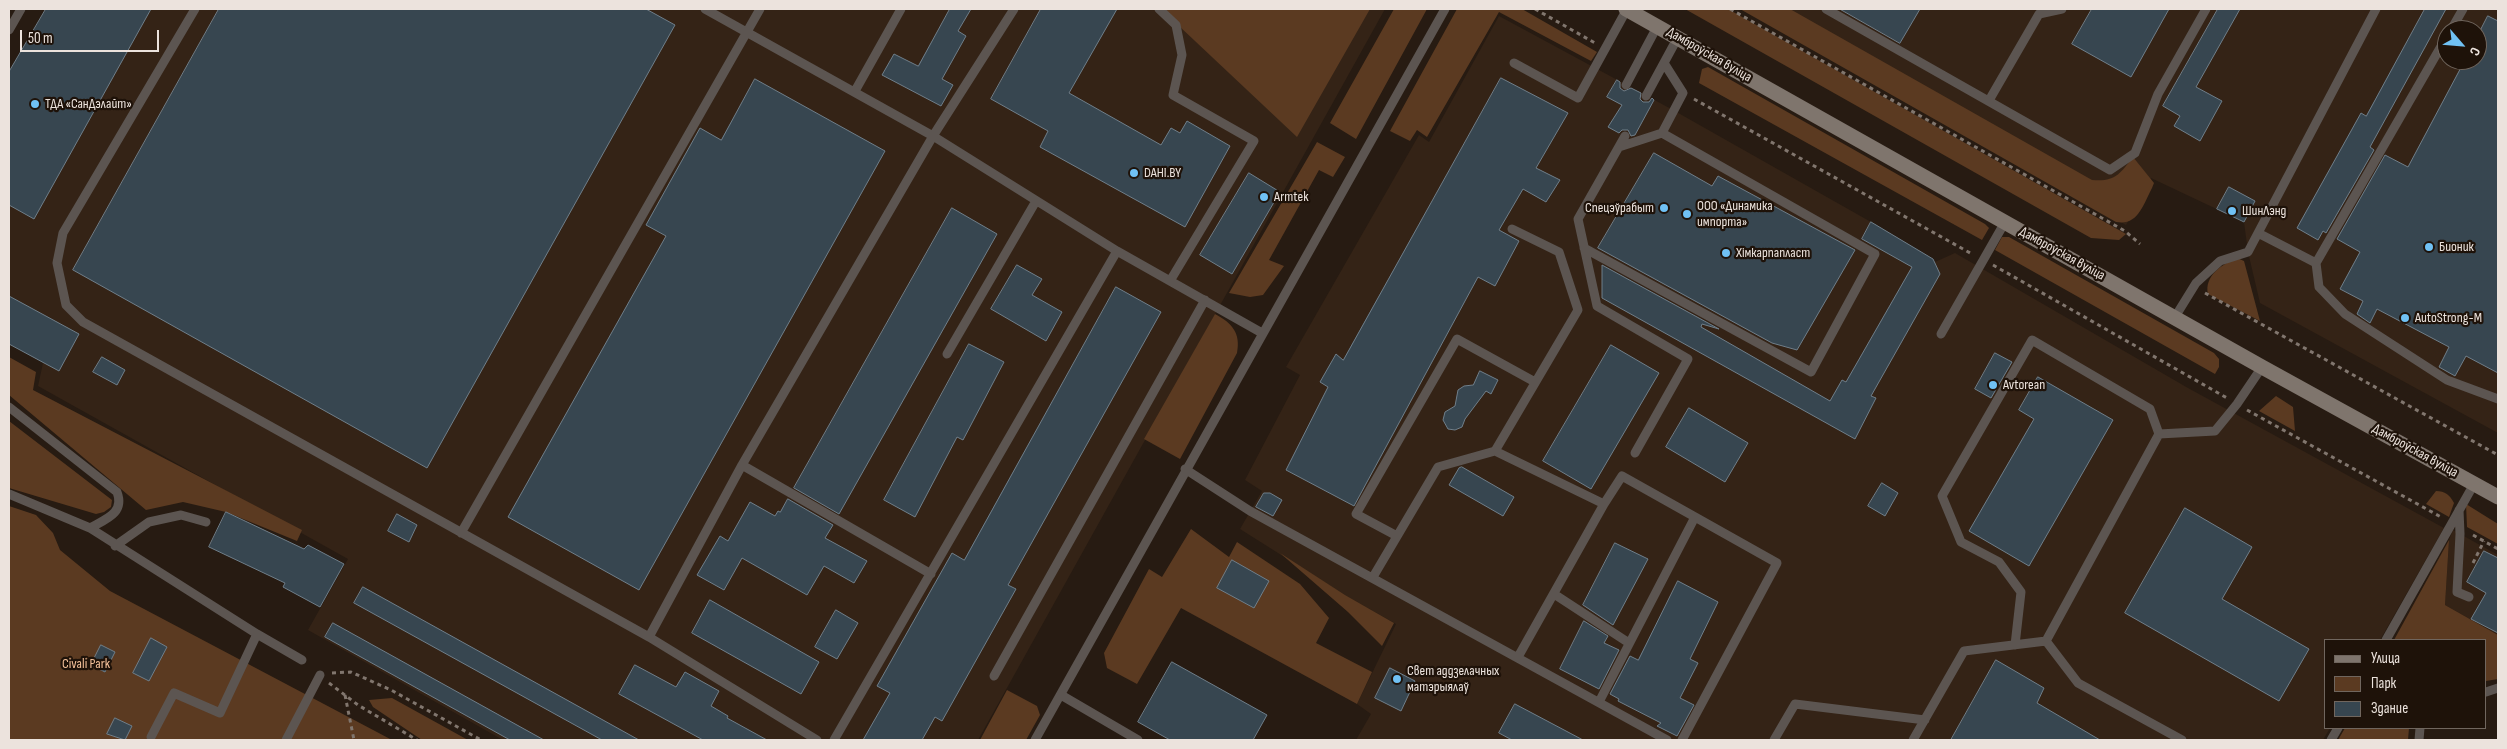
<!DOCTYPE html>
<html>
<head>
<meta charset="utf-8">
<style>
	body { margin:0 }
	#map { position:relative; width:2507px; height:749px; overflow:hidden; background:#271b12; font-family:"Sofia Sans Condensed",sans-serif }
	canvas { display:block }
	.frame { position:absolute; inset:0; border:10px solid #ece3dd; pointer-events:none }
	.legend { position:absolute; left:2324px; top:639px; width:162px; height:90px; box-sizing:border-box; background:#1e1209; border:1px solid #70665e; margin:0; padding:6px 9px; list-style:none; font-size:15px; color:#ece3dd }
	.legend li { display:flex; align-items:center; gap:10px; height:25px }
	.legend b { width:25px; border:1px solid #70665e }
	.north { position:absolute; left:2437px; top:20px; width:50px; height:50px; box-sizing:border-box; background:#1e1209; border:1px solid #70665e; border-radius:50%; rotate:117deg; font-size:14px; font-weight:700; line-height:20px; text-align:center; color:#ece3dd }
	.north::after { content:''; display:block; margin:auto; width:18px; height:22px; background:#70c1f4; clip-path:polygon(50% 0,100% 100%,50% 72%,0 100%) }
	.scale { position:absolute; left:20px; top:30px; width:139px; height:22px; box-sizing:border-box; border:2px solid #ece3dd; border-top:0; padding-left:6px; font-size:15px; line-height:18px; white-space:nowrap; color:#ece3dd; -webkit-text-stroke:4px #1e1209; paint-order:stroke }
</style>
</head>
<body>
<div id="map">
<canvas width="2507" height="749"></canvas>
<div class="frame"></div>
<ul class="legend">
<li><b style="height:6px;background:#7f756d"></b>Улица</li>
<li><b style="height:14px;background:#5b3a21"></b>Парк</li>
<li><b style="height:14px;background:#374650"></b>Здание</li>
</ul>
<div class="north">С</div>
<div class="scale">50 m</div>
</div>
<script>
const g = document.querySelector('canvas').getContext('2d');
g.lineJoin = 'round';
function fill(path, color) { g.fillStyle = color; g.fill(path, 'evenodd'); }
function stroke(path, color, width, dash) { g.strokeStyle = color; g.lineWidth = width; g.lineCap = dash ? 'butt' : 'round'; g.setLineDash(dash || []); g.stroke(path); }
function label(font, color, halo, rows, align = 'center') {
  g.font = font + ' "Sofia Sans Condensed",sans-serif'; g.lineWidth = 4.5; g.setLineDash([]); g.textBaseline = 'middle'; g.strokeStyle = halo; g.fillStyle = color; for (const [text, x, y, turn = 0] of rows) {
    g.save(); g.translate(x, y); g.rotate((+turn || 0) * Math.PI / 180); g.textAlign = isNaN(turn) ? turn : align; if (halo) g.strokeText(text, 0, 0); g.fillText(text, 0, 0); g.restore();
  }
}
fill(new Path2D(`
	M46,9h1339l-407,731h-475l-195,-110 40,-71 -310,-173 5,-23 -34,-20v-271z
	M1743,9h755v424l-238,-130 -12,-51 -4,-30 -93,-44 -25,47zM2447,30h30v30h-30z
	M1499,16l174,94 198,112 62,37 2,3 20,-9 233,135 256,140 -64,112h-54v88h4l-7,12h-967l15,-26 -14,-10 39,-80 -53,-30 -103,-65 22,-38 -17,-11 55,-105 -14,-8 133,-232 10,7z
	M2453,530l45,25v80l-53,-30 4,-65z`), '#342316');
fill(new Path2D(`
	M1161,9h209l-73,128z
	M1394,9h33l-71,130 -26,-16z
	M1457,9h65l75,43 -6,9 -92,-49 -72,125 -10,-7 -7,11 -20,-10z
	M1685,9h43l398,225 -7,6 -28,-2z
	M1740,9h50l302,171c23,2 28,-6 41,-23l21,26 -2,5c-9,17 -14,38 -36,34z
	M1708,67l277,157 4,4 -7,12 -283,-157 3,-14z
	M1317,142l28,15 -12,20 -14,-7 -50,90 15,6 -21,29 -13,2 -21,-4z
	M2002,237h7l205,116 5,6v8l-4,7 -220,-124z
	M2237,258l7,3 16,60 -52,-27c-4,-18 14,-30 29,-36z
	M1215,314c17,9 26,19 22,39l-57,106 -36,-20z
	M9,357l27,15 -3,18 269,140 -5,11 -71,-29 -43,-10 -37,8 -137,-115z
	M2276,396l17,11 2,24 -36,-20z
	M9,421l103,79 -1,7 -7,5 -8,2 -87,-26z
	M2436,491c9,0 14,4 18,12l-5,14 -23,-13z
	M2466,504l32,20v20l-31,-17z
	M9,506l27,9 17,18 7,17 50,41 282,149h-383z
	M1191,529l38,28 8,-15 63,42 29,34 -13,25 56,29 -15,32 -176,-96 -44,76 -30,-16 -3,-15 45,-84 13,8z
	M2449,540l-4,65 53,30v44l-12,2v-41h-92z
	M1280,553l65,42 49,28 -12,23 -34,-34z
	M1007,690l30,16 3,9 -14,25h-46z
	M392,698l76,42h-46l-49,-33 -4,-7z
	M2345,728h64l-1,12h-70z`), '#5b3a21');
const building = new Path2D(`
	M46,9h105l-117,210 -25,-14v-133z
	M219,9h427l29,16 -248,443 -354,-198z
	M950,9h21l-13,22 8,5 -24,43 11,6 -12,21 -59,-31 12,-21 24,12z
	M1041,9h76l-48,84 92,52 10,-17 9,5 7,-12 43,25 -45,81 -145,-80 8,-16 -57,-32z
	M1840,9h80l-20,34z
	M2092,9h77l-38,68 -59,-33z
	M2218,9h22l-44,78 26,14 -22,40 -26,-15 6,-10 -17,-10z
	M2425,9h21l-76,138 4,3 -48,83 -3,-2 -5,9 -21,-12 64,-115 5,3z
	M2488,16l10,5v352l-32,-17 -11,20 -16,-9 10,-20 -72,-38 -7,14 -13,-9 6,-13 -23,-12 20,-37 -23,-13 48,-84 23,12 57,-107h12v-23z
	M1501,78l67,35 -32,55 24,12 -14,22 -23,-13 -24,41 20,11 -24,45 -17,-9 -124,229 -68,-36 42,-83 -8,-5 16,-28 7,6z
	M755,79l130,72 -246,439 -131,-73 158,-281 -20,-11 54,-97 21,12z
	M1617,80l3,2v6l4,3 7,-3 10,5 -1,6 3,3h6l3,-4 2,2 -19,35 -4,1 -3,-6h-6l-3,3 -11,-6 14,-22 -15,-8z
	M1654,153l58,33 6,-10 137,74 -58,100 -25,-7 -174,-95z
	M1249,173l31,19 -48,82 -32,-19z
	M2229,187l26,14 -11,21 -27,-13z
	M952,208l45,26 -158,280 -45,-26z
	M1871,222l62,37 7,15 -69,122 5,2 -21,41 -253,-141v-33l117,64 -17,-5 -1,3 129,74 12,-21 4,2 66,-115 -50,-28z
	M1017,265l25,14 -10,16 30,17 -16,29 -55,-32z
	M1116,287l45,25 -153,273 8,4 -74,132 -7,-4 -13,23h-59l27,-47 -13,-7 75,-133 12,7z
	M9,296l70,38 -20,37 -50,-27z
	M969,344l35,18 -41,78 -6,-3 -42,80 -31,-17z
	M1611,345l48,28 -68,116 -48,-28z
	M1995,353l17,9 -21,36 -16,-9z
	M102,357l23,13 -8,15 -24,-13z
	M1480,371l18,9 -7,14 -5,-3 -21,28 -3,8 -7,3 -7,-1 -5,-9 2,-8 10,-6 3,-16 6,-4 9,-1z
	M2038,377l75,43 -84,146 -60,-35 65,-112 -15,-9z
	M1689,408l59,35 -23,39 -59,-35z
	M1462,467l52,30 -11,19 -54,-31 10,-17z
	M1882,483l16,10 -13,23 -17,-10z
	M1264,493h6l12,7 -9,16 -17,-9z
	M788,499l45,26 -8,13 42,23 -13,22 -30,-17 -17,29 -65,-37 -18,32 -27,-15 23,-39 8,5 22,-39 25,14 3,-5 2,1z
	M2185,508l67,39 -30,52 87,50 -30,52 -154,-88z
	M226,512l78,37 4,-4 36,19 -24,43 -37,-20 2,-4 -76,-36z
	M397,514l20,11 -8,17 -21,-11z
	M1615,543l33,16 -35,66 -30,-20z
	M2484,551l14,7v75l-27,-14 15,-26 -19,-11z
	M1232,560l37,21 -15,27 -37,-20z
	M1678,581l40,21 -28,57 8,4 -18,35 14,7 -17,31 -20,-10 4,-3 -43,-22 1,-2 -9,-5 20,-38 8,4z
	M363,587l276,153h-37l-248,-137z
	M710,600l109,62 -18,32 -109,-61z
	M836,610l22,13 -21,36 -22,-12z
	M1584,621l24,15 -4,7 15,7 -20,39 -39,-20z
	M333,623l211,117h-34l-185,-103z
	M151,638l16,9 -18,34 -16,-8z
	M101,645l14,7 -10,20 -14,-7z
	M1996,660l48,28 -7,15 63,37h-149z
	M1172,662l95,53 -14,25h-83l-32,-18z
	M635,665l41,22 9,-15 34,19 -8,15 17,10 -1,2 40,22h-64l-84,-46z
	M1390,668l25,13 -14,30 -26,-13z
	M1515,704l68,36h-71l-13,-7z
	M115,718l17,8 -7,14 -18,-6z`);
fill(building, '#374650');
stroke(building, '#6f7e89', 1);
stroke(new Path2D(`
	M1535,9l60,34
	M1730,9l395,222 15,13
	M1694,99l278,155
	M1993,265l234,133
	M2205,293l293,162
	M2247,410l194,107
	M2473,535l25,14
	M2473,563l11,-22
	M332,673l19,-1 40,18 90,50
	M329,683l29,22 59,35
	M345,695l9,45`), '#81766e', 3, [4, 4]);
stroke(new Path2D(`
	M195,9l-132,224 -6,30 9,42 17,17 566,315 168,103
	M1014,9l-81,127 184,115 145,82
	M1159,9l17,16 6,30 -9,40 81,46 -84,140
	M1826,9l284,161 25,-17 23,-59 48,-85
	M9,30l12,-21
	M2451,30l12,-21
	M1514,63l64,35 49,-89
	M1626,85l32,-60
	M855,91l46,-82
	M1646,96l32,-59
	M1991,97l48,-83 23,-5
	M1625,136l-47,83 19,87 91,53 -53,94
	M1619,147l43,-14 21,-40 -19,-30
	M2258,233l58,30 3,24 26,27 102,66 51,19
	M1584,248l227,124 64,-118 -213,-121
	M2316,263l131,-227
	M2175,317l21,-34 24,-22 28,-9 128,-243
	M1941,334l64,-112
	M947,354l89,-153
	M9,407l108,85c8,21 -11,27 -27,36
	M2159,434l56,-3 22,-27 25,-37
	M1495,451l83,-141 -19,-58 -47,-23
	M742,465l189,109
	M1185,469l65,42 417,229
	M9,494l81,34 167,106 45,26
	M2459,510l1,24 -3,58 12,5
	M461,533l299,-524
	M1397,536l-41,-22 101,-175 78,43
	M115,546l34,-24 32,-7 25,7
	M1373,577l65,-110 57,-16 109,53
	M1554,594l75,49
	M649,637l93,-172 191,-329 -228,-127
	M2386,640l88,-156
	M2046,641l32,42 104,57
	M2015,645l6,-53 -22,-30 -38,-20 -19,-46 90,-156 118,69 9,25 -113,207
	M1518,657l86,-153 18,-28 155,87 -95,177
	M994,676l211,-376
	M2486,692l12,-4
	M1061,695l77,45
	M1599,702l96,-185
	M151,737l23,-44 46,20 37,-79
	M286,740l34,-65
	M834,740l283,-489
	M1035,740l410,-731
	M1774,740l21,-36 130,16
	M1913,740l51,-89 82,-10
	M2331,740l7,-12
	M2419,740l1,-12`), '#5c5551', 9);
stroke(new Path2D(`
	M1626,9l636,358 236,130`), '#7f756d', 15);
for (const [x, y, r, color] of [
	[35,104,5,"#70c1f4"],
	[1134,173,5,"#70c1f4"],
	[1264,197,5,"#70c1f4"],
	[1664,208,5,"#70c1f4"],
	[2232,211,5,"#70c1f4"],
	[1687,214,5,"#70c1f4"],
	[2429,247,5,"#70c1f4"],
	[1726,253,5,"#70c1f4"],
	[2405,318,5,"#70c1f4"],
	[1993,385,5,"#70c1f4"],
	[1397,679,5,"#70c1f4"]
]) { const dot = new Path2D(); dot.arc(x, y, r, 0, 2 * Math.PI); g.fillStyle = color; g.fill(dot); stroke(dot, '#1e1209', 2); }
label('14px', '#ece3dd', '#1e1209', [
	["Дамброўская вуліца",1709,55,30],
	["Дамброўская вуліца",2062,254,29],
	["Дамброўская вуліца",2415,451,29]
]);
label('14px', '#ece3dd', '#1e1209', [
	["ТДА «СанДэлайт»",45,104],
	["DAHI.BY",1144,173],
	["Armtek",1274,197],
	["ООО «Динамика",1697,206],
	["импорта»",1697,222],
	["Спецэўрабыт",1654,208,"right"],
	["ШинЛэнд",2242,211],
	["Бионик",2439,247],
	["Хімкарпапласт",1736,253],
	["AutoStrong-M",2415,318],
	["Avtorean",2003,385],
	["Свет аддзелачных",1407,671],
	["матэрыялаў",1407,687]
], 'left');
label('14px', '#f4c19a', '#1e1209', [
	["Civali Park",86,664]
]);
</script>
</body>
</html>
